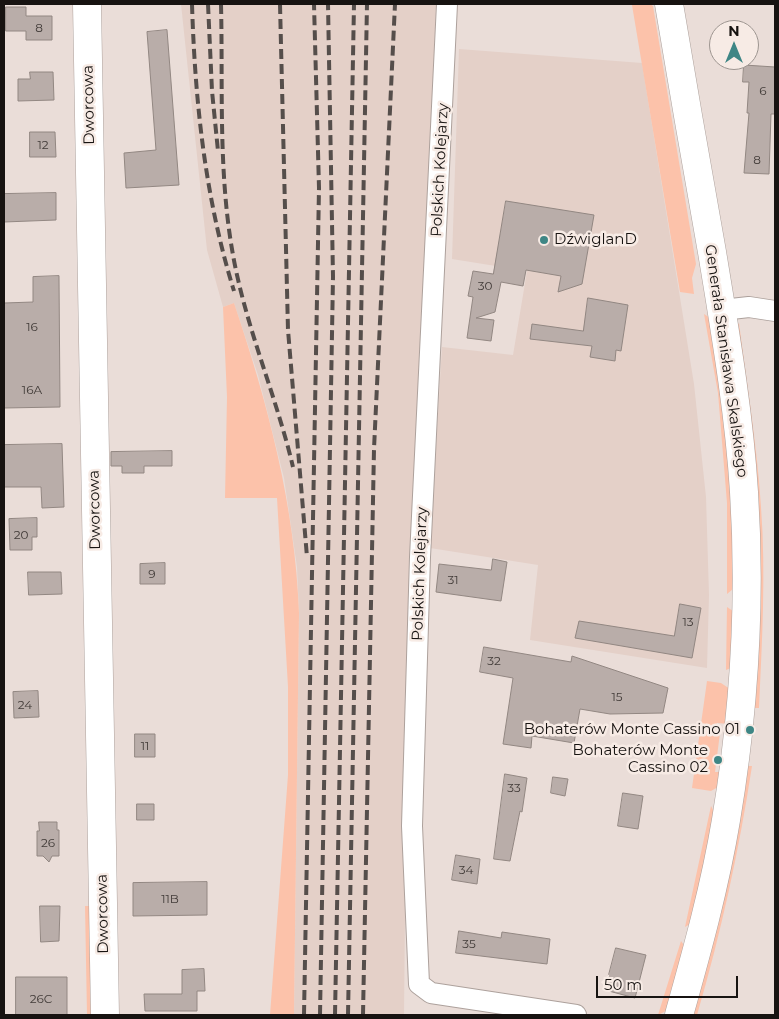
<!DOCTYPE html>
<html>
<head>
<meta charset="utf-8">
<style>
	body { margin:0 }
	#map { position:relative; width:779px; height:1019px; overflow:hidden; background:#eaddd8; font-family:Montserrat,sans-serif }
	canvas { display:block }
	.frame { position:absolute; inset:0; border:5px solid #171311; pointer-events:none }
	.north { position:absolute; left:709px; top:20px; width:50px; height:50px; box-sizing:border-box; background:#f7ebe5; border:1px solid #9d9590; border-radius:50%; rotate:0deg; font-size:14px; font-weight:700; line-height:20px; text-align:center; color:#171311 }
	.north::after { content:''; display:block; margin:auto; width:18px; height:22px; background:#3e8685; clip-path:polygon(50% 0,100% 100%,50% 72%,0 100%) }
	.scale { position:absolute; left:596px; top:976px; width:142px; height:22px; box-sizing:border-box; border:2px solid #171311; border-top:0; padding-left:6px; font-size:15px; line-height:18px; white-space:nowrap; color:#171311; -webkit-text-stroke:4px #f7ebe5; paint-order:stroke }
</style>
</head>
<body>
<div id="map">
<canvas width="779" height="1019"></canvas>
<div class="frame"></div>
<div class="north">N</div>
<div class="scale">50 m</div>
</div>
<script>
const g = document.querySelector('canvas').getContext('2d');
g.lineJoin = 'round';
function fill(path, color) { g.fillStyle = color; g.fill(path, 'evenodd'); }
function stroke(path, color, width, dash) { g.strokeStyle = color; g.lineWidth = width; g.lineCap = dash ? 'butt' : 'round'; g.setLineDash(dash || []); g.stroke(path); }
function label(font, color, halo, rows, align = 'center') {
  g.font = font + ' Montserrat,sans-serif'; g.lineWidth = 5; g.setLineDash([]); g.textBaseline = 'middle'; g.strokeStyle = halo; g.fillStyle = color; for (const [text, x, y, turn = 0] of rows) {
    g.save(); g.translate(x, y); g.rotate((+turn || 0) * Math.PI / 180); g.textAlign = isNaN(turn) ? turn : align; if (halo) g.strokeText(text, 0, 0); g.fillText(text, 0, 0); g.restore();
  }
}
fill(new Path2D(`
	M181,4h255l-29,709 -3,302h-110l5,-402 -2,-46 -13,-89 -26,-103 -24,-72 -11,4 -16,-57z
	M459,49l183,14 52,321 12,113 3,98 -2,73 -177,-28 8,-75 -108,-17 12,-201 71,8 14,-84 -75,-12z`), '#e4d0c8');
fill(new Path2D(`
	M650,4l3,2 43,258 -4,14 2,16 -14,-2 -48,-287z
	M234,303c34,101 61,203 65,310l-5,402h-24l18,-240v-88l-11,-189h-52l2,-101 -4,-90z
	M704,314l6,4 24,177 -1,94 -6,5v-91l-9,-110z
	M739,323c8,61 18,123 22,184 5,67 1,135 -2,201h-9l-14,-380z
	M727,607l6,4 -2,57 -5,2z
	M707,681l14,2 9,6 -1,35 -12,-1 -1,8 4,2 -5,39h8l-5,15 -7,4 -19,-3z
	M744,766h8c-13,85 -31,167 -55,249h-6z
	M711,806l5,9 -26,109 -5,3z
	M85,906h4l2,109h-4z
	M681,941l5,7 -20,63 -8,4z`), '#fcc2aa');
const building = new Path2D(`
	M6,7h20v9h26v24h-26v-9h-20z
	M167,30l12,155 -53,3 -2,-35 32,-3 -9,-118z
	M744,65l31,2v47h-4l-2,60 -25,-1 5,-60h-2l2,-31h-6z
	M30,72h23l1,28 -36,1v-22h12z
	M30,132h25l1,25h-26z
	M56,193v27l-52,2v-28z
	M506,201l88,14 -12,69 -24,8 3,-16 -35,-6 -3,16 -22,-4 -6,30 -19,6 18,2 -3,21 -24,-3 6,-41 -5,-1 5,-25 20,3z
	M59,276l1,131 -56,1v-105l29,-1v-25z
	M588,298l40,7 -7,46 -5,-1 -1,11 -25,-4 2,-11 -62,-7 2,-15 51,7z
	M62,444l2,63 -22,1 -1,-21h-37v-42z
	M172,451v15h-28v7h-22v-7h-11v-14z
	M37,518v19h-5v13h-22l-1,-31z
	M493,559l14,3 -6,39 -65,-9 3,-28 52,6z
	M165,563v21h-25v-20z
	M28,572h33l1,22 -33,1z
	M680,604l21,4 -9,50 -117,-20 4,-17 95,15z
	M484,647l87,15 1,-6 96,32 -5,25 -53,1 -30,-5 -6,34 -42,-7 -1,12 -28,-4 10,-66 -33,-6z
	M38,691l1,26 -25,1 -1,-26z
	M135,734h20v23h-20z
	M505,774l22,4 -5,34 -2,-1 -10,50 -16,-2z
	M553,777l15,2 -3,17 -14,-3z
	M623,793l20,3 -5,33 -20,-3z
	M137,804h17v16h-17z
	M39,822h18v8h2v26h-7l-3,6 -6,-6h-6v-25h2z
	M456,855l24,4 -3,25 -25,-4z
	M207,882v33l-74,1v-33z
	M40,906h20l-1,35 -18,1z
	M459,931l42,7 1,-6 48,7 -3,25 -91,-11z
	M616,948l30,7 -11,43 -30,-8z
	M204,969l1,22h-8v20h-52l-1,-17h38v-24z
	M16,977h51v38h-51z`);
fill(building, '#b9ada9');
stroke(building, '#928782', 1);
const street = new Path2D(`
	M447,4l-27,553 -8,269 7,158 12,9 145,22
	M722,310l27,-3 26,4`);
const secondary = new Path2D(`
	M87,4l18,1011
	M669,4c14,83 28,165 43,248 13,79 27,160 32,240 7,109 0,221 -18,328 -11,66 -29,131 -47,195`);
stroke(street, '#ada19c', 22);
stroke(secondary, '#ada19c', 29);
stroke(street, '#fff', 20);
stroke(secondary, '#fff', 28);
stroke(new Path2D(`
	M192,4c3,97 13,194 42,287
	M208,4l4,87 6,60
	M221,4c2,83 -3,168 12,251 13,73 43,140 60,212
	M280,4l8,326 19,227
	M304,1015l15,-827 -5,-184
	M320,1015l13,-738 -5,-273
	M335,1015l19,-1011
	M348,1015l19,-1011
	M363,1015l11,-566 21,-445`), '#554e4b', 4, [10, 5]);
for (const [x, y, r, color] of [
	[544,240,5,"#3e8685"],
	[750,730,5,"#3e8685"],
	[718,760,5,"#3e8685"]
]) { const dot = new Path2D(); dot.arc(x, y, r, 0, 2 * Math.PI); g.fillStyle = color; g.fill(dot); stroke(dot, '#f7ebe5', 2); }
label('12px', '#403a37', null, [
	["8",39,28],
	["6",763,91],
	["12",43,145],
	["8",757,160],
	["30",485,286],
	["16",32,327],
	["16A",32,390],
	["20",21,535],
	["9",152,574],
	["31",453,580],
	["13",688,622],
	["32",494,661],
	["15",617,697],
	["24",25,705],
	["11",145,746],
	["33",514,788],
	["26",48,843],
	["34",466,870],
	["11B",170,899],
	["35",469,944],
	["26C",41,999]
]);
label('15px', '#171311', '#f7ebe5', [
	["Dworcowa",89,105,-91],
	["Polskich Kolejarzy",440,170,-87],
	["Generała Stanisława Skalskiego",726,361,82],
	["Dworcowa",95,510,-91],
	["Polskich Kolejarzy",420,574,-88],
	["Dworcowa",103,914,-91]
]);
label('15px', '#171311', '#f7ebe5', [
	["DźwiglanD",554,240,"left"],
	["Bohaterów Monte Cassino 01",740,730],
	["Bohaterów Monte",708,751],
	["Cassino 02",708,768]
], 'right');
</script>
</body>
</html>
